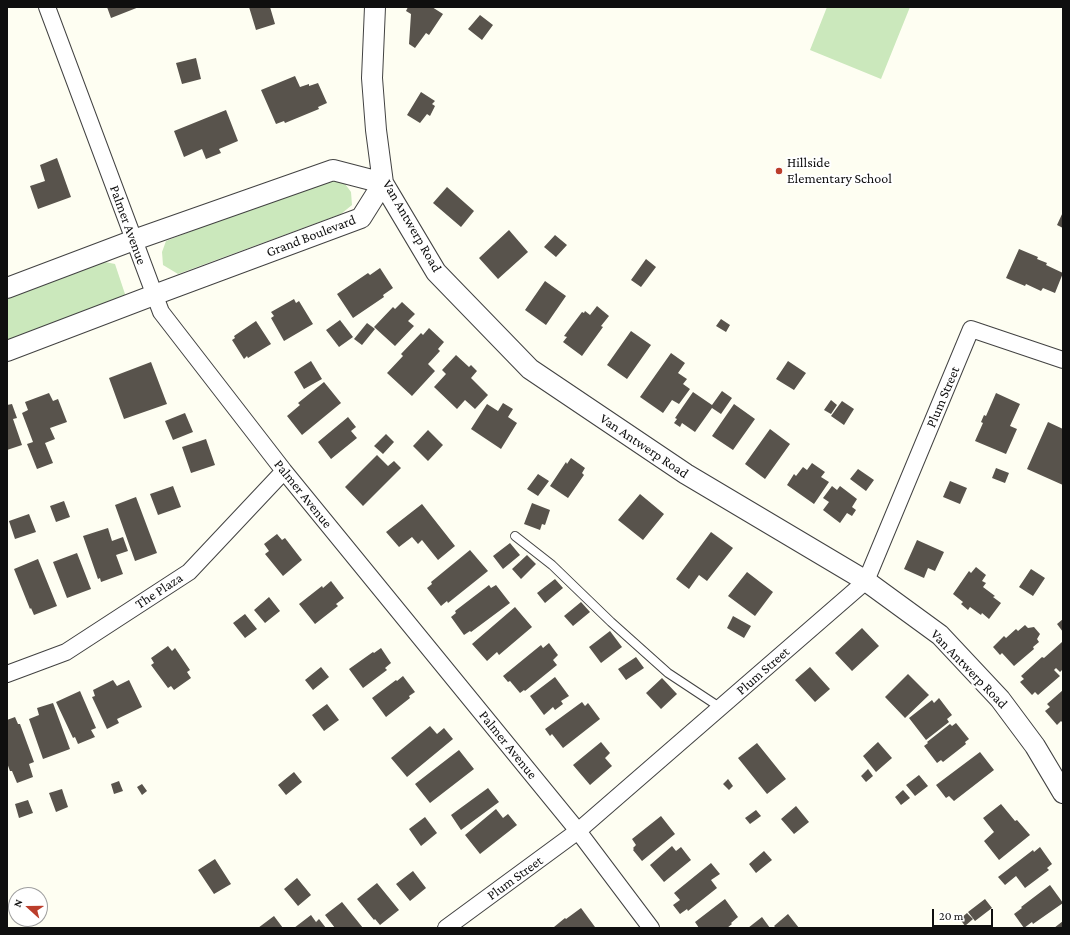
<!DOCTYPE html>
<style>
body{margin:0}
#map{position:relative;width:1070px;height:935px;overflow:hidden;background:#fefef2;font-family:"Crimson Pro",serif}
canvas{display:block}
.frame{position:absolute;inset:0;border:8px solid #0f0f0f;pointer-events:none}
.north{position:absolute;left:8px;top:887px;width:40px;height:40px;box-sizing:border-box;background:#fff;border:1px solid #9f9f9f;border-radius:50%;rotate:291deg;font-size:11px;font-weight:700;line-height:16px;text-align:center;color:#0f0f0f}
.north::after{content:'';display:block;margin:auto;width:14px;height:18px;background:#bb3d2b;clip-path:polygon(50% 0,100% 100%,50% 72%,0 100%)}
.scale{position:absolute;left:932px;top:909px;width:61px;height:18px;box-sizing:border-box;border:2px solid #0f0f0f;border-top:0;padding-left:5px;font-size:12px;line-height:14px;white-space:nowrap;color:#0f0f0f;-webkit-text-stroke:3px #fff;paint-order:stroke}
</style>
<div id="map">
<canvas width="1070" height="935"></canvas>
<div class="frame"></div>
<div class="north">N</div>
<div class="scale">20 m</div>
</div>
<script>
const c = document.querySelector('canvas').getContext('2d');
c.lineJoin = 'round';
function paint(path, color) {
  c.fillStyle = color;
  c.fill(path, 'evenodd');
}
function poly(rows) {
  const path = new Path2D();
  for (const r of rows) {
    path.moveTo(r[0], r[1]);
    for (let i = 2; i < r.length; i += 2) path.lineTo(r[i], r[i + 1]);
  }
  return path;
}
function strokePath(path, color, width, dash) {
  c.strokeStyle = color;
  c.lineWidth = width;
  c.lineCap = dash ? 'butt' : 'round';
  c.setLineDash(dash || []);
  c.stroke(path);
}
function drawText(font, color, halo, rows, align = 'center') {
  c.font = font + ' "Crimson Pro",serif';
  c.lineWidth = 4;
  c.setLineDash([]);
  c.textBaseline = 'middle';
  c.strokeStyle = halo;
  c.fillStyle = color;
  for (const [text, x, y, turn = 0] of rows) {
    c.save();
    c.translate(x, y);
    c.rotate((+turn || 0) * Math.PI / 180);
    c.textAlign = isNaN(turn) ? turn : align;
    if (halo) c.strokeText(text, 0, 0);
    c.fillText(text, 0, 0);
    c.restore();
  }
}
paint(poly([
 [827,7,910,7,881,79,810,50],
 [325,179,343,181,351,192,352,205,341,214,178,274,163,265,162,252,166,241],
 [105,262,115,264,126,297,7,341,7,299]
]), '#cbe8bc');
paint(poly([
 [107,7,139,7,111,18],
 [249,7,270,7,275,24,256,30],
 [408,7,432,7,443,14,429,35,426,33,415,48,409,44,411,14,406,11],
 [480,15,493,25,482,40,468,29],
 [196,58,201,79,182,84,176,63],
 [295,76,300,87,309,84,309,86,318,83,327,103,318,107,319,109,285,123,284,121,276,124,261,90],
 [421,92,435,101,432,104,435,106,430,116,427,114,420,123,407,115],
 [226,110,238,141,219,149,221,153,206,159,202,149,184,157,174,131],
 [57,158,71,197,38,209,30,186,45,181,40,165],
 [447,187,474,211,461,227,433,203],
 [1063,212,1063,228,1057,225],
 [509,230,528,252,498,279,479,258],
 [555,235,567,245,556,257,544,247],
 [1019,249,1038,257,1037,259,1047,263,1046,265,1063,273,1055,293,1043,288,1041,291,1026,284,1025,286,1006,278],
 [646,259,656,267,641,287,631,280],
 [380,268,393,288,383,295,384,297,353,318,337,294,368,273,370,275],
 [545,281,566,296,546,325,525,310],
 [294,299,296,303,299,301,313,324,284,341,271,318,274,316,271,312],
 [402,302,415,314,408,321,414,326,395,346,374,327,393,307,395,309],
 [597,306,609,316,601,326,603,327,582,356,563,342,567,337,564,336,582,312,584,313,585,311,590,315],
 [721,319,730,325,726,332,716,326],
 [340,320,353,337,339,347,326,330],
 [256,321,271,344,248,358,247,356,244,359,232,340,235,338,234,336],
 [367,323,375,329,362,345,354,339],
 [429,328,444,342,438,349,440,351,428,364,435,371,412,396,387,373,403,356,401,354,421,333,423,335],
 [631,331,651,345,627,379,607,365],
 [671,353,685,363,678,373,687,379,683,384,690,389,679,404,672,400,663,413,640,397],
 [456,355,469,367,471,365,477,371,471,378,488,395,475,409,465,400,457,409,434,387,446,374,442,370],
 [311,361,322,379,304,389,294,372],
 [788,361,806,373,794,390,776,379],
 [151,362,167,404,124,419,109,378],
 [324,382,341,403,302,435,287,416,300,405,298,403],
 [722,391,732,398,721,414,712,408,695,432,682,423,680,427,674,423,677,419,675,418,693,392,712,405],
 [49,393,53,401,58,399,67,422,50,428,55,439,45,443,53,463,37,469,27,444,33,442,22,413,28,410,25,402],
 [996,393,1020,404,1010,426,1017,429,1006,454,975,441,983,423,981,422,984,415,986,416],
 [831,400,837,405,831,414,824,410],
 [842,401,854,409,844,425,831,416],
 [503,403,513,409,508,417,517,423,501,449,471,429,487,404,498,411],
 [12,404,17,418,13,419,22,445,7,450,7,405],
 [734,404,755,419,733,450,712,436],
 [185,413,193,432,173,440,165,421],
 [348,417,356,427,351,431,357,438,331,459,318,442],
 [1048,422,1063,429,1063,485,1027,469],
 [770,429,790,444,765,479,745,464],
 [428,430,443,445,428,461,413,446],
 [386,434,394,442,383,454,374,446],
 [206,439,215,465,191,473,182,447],
 [377,455,388,466,394,461,401,468,363,506,345,487],
 [571,458,585,468,582,473,584,475,568,498,550,486,566,462,567,464],
 [812,463,825,472,821,477,829,482,814,504,787,485,794,474,796,476,803,467,807,470],
 [996,468,1009,473,1005,483,992,478],
 [858,469,874,480,866,491,850,479],
 [538,474,549,481,538,496,527,489],
 [950,481,967,488,960,504,943,497],
 [173,486,181,507,158,515,150,494],
 [832,486,837,490,840,486,857,499,852,507,856,510,852,516,847,513,840,523,823,510,829,502,823,498],
 [640,494,664,514,643,540,618,520],
 [136,497,157,553,135,561,115,505],
 [64,501,70,517,56,522,50,506],
 [532,503,550,510,545,525,542,524,540,530,524,524],
 [422,504,455,546,438,560,422,540,418,544,412,537,399,547,386,532],
 [29,514,36,532,15,539,9,521],
 [108,528,112,541,123,537,128,551,116,555,123,574,101,582,100,578,98,579,83,536],
 [711,532,733,548,707,581,699,575,689,589,676,579],
 [277,534,282,540,285,538,302,560,283,576,265,554,269,551,264,544],
 [917,540,944,552,935,571,928,568,924,578,904,569],
 [510,543,520,555,503,569,493,556],
 [470,550,488,571,448,603,447,601,441,606,427,588,432,584,431,582],
 [77,553,91,589,67,598,53,562],
 [527,555,536,564,521,579,512,569],
 [38,559,57,606,34,615,31,608,30,609,14,569],
 [976,567,986,575,982,581,986,583,983,587,995,596,993,597,1001,603,989,619,982,613,981,615,970,607,968,610,961,604,963,602,953,594,969,571,971,573],
 [1031,569,1045,578,1033,596,1019,587],
 [747,572,773,592,755,616,728,596],
 [555,579,563,588,545,603,537,593],
 [331,581,344,598,336,604,338,606,315,624,299,604,322,586,323,588],
 [489,585,491,588,496,585,510,603,471,632,470,631,464,635,451,617,456,613,455,611],
 [269,597,280,611,265,623,254,610],
 [581,602,590,612,573,626,564,616],
 [515,607,532,627,499,655,497,652,487,661,472,644],
 [245,614,257,629,245,638,233,623],
 [733,616,751,626,744,638,727,628],
 [1063,619,1063,632,1057,624],
 [1025,625,1028,628,1034,627,1040,634,1037,639,1039,642,1033,647,1034,649,1014,666,1002,653,1000,655,993,647,1004,636,1006,638,1016,629,1018,631],
 [862,628,879,646,852,671,835,653],
 [610,631,622,647,601,663,589,647],
 [1062,642,1063,669,1060,672,1056,668,1054,670,1060,676,1038,695,1035,692,1032,695,1020,682,1024,679,1021,676,1042,657,1044,658],
 [549,643,558,655,553,660,557,665,525,691,524,690,520,693,510,681,508,682,503,676,541,645,543,648],
 [168,646,172,651,175,648,190,670,187,672,191,678,174,690,171,686,168,688,151,665,154,663,151,658],
 [381,648,391,663,385,668,387,670,363,688,349,669,373,652,374,653],
 [636,657,644,668,626,680,618,669],
 [321,667,329,677,313,690,305,680],
 [810,667,830,689,815,702,795,680],
 [908,674,929,695,905,718,885,697],
 [403,676,415,692,409,696,410,698,386,717,372,698,396,680,397,681],
 [555,677,569,696,561,701,563,704,555,710,553,707,544,715,530,696],
 [662,678,677,694,661,709,646,693],
 [113,680,117,686,129,680,142,707,117,719,119,723,107,729,92,697,95,696,93,690],
 [1063,690,1063,723,1061,721,1057,725,1045,711,1050,707,1047,704],
 [80,691,96,728,91,730,95,737,78,744,75,737,73,738,56,702],
 [939,698,952,715,947,719,949,722,926,740,909,718,932,700,934,703],
 [582,702,585,706,588,703,600,719,563,748,552,734,550,736,545,729],
 [53,703,70,749,43,759,29,719,39,715,37,708],
 [327,704,339,720,324,731,312,715],
 [15,717,18,724,20,724,34,762,29,764,33,777,17,783,12,771,10,771,7,763,7,720],
 [956,723,969,739,965,742,966,744,943,762,941,760,937,763,924,746,928,743,927,742,950,724,952,726],
 [430,726,437,734,444,728,453,739,407,777,391,758],
 [601,742,610,753,605,758,612,766,590,785,573,765],
 [878,742,892,758,876,772,863,756],
 [757,743,786,779,767,794,738,758],
 [459,750,474,769,430,803,415,784],
 [980,752,994,770,954,801,949,796,946,798,936,785],
 [868,769,873,776,866,782,861,776],
 [294,772,302,782,286,795,278,785],
 [919,775,928,786,915,796,906,785],
 [728,779,733,786,729,790,723,784],
 [119,781,123,791,114,794,111,784],
 [142,784,147,791,142,795,137,787],
 [488,788,499,802,461,830,451,815],
 [62,789,68,807,56,812,49,793],
 [903,790,910,798,901,805,895,797],
 [28,800,33,813,19,818,15,804],
 [1001,804,1015,821,1017,820,1030,835,999,860,984,841,994,832,983,818],
 [796,806,809,822,794,834,781,819],
 [496,809,503,818,508,814,517,825,480,854,465,835],
 [756,810,761,816,750,824,745,818],
 [661,816,675,834,642,861,633,850,634,849,633,848,636,845,632,839],
 [425,817,437,833,421,846,409,829],
 [672,846,676,851,681,847,691,860,664,882,650,865],
 [1040,847,1052,864,1047,868,1049,870,1025,888,1016,876,1005,885,998,877,1033,850,1034,852],
 [764,851,772,860,756,873,749,864],
 [215,859,231,884,214,894,198,870],
 [711,863,720,874,711,880,717,888,688,911,687,909,680,914,673,905,680,900,674,893],
 [413,871,426,888,410,901,396,884],
 [297,878,311,895,298,906,284,889],
 [377,883,399,910,380,925,375,919,374,920,357,899],
 [1050,885,1063,903,1033,924,1032,922,1024,928,1014,914,1022,908,1021,907],
 [725,899,738,917,731,923,732,924,727,928,699,928,695,922],
 [985,899,992,908,975,921,968,912],
 [342,902,363,928,335,928,325,915],
 [581,908,595,927,594,928,555,928,554,927,565,918,566,919],
 [967,913,973,919,965,926,960,919],
 [788,914,799,928,776,928,774,926],
 [311,915,316,922,319,919,326,928,294,928],
 [274,916,283,928,258,928],
 [762,917,770,928,748,928],
 [1063,921,1063,928,1054,928]
]), '#58534c');
const service = poly([
 [515,536,552,565,611,622,668,673,721,708]
]);
const minor = poly([
 [47,7,161,312,284,471,578,831,651,928],
 [7,674,66,652,189,572,284,471],
 [446,928,578,831,866,581,971,329,1063,360]
]);
const tertiary = poly([
 [375,7,372,78,376,130,383,183,436,272,530,369,686,474,866,581,940,635,1000,699,1035,746,1063,793],
 [7,288,134,240,333,170,383,183,361,218,154,295,7,351]
]);
strokePath(service, '#424242', 10);
strokePath(minor, '#424242', 18);
strokePath(tertiary, '#424242', 22);
strokePath(service, '#fff', 8);
strokePath(minor, '#fff', 16);
strokePath(tertiary, '#fff', 20);
for (const [x, y, r, color] of [
 [779,171,4,"#bb3d2b"]
]) {
  const dot = new Path2D();
  dot.arc(x, y, r, 0, 2 * Math.PI);
  c.fillStyle = color;
  c.fill(dot);
  strokePath(dot, '#fff', 1.5);
}
drawText('14px', '#0f0f0f', '#fff', [
 ["Hillside",787,163],
 ["Elementary School",787,179]
], 'left');
drawText('14px', '#0f0f0f', '#fff', [
 ["Palmer Avenue",128,225,70],
 ["Van Antwerp Road",412,226,60],
 ["Grand Boulevard",311,236,-21],
 ["Plum Street",943,397,-67],
 ["Van Antwerp Road",644,446,34],
 ["Palmer Avenue",303,494,51],
 ["The Plaza",159,591,-33],
 ["Van Antwerp Road",969,669,46],
 ["Plum Street",763,671,-41],
 ["Palmer Avenue",508,745,51],
 ["Plum Street",515,878,-36]
]);
</script>
